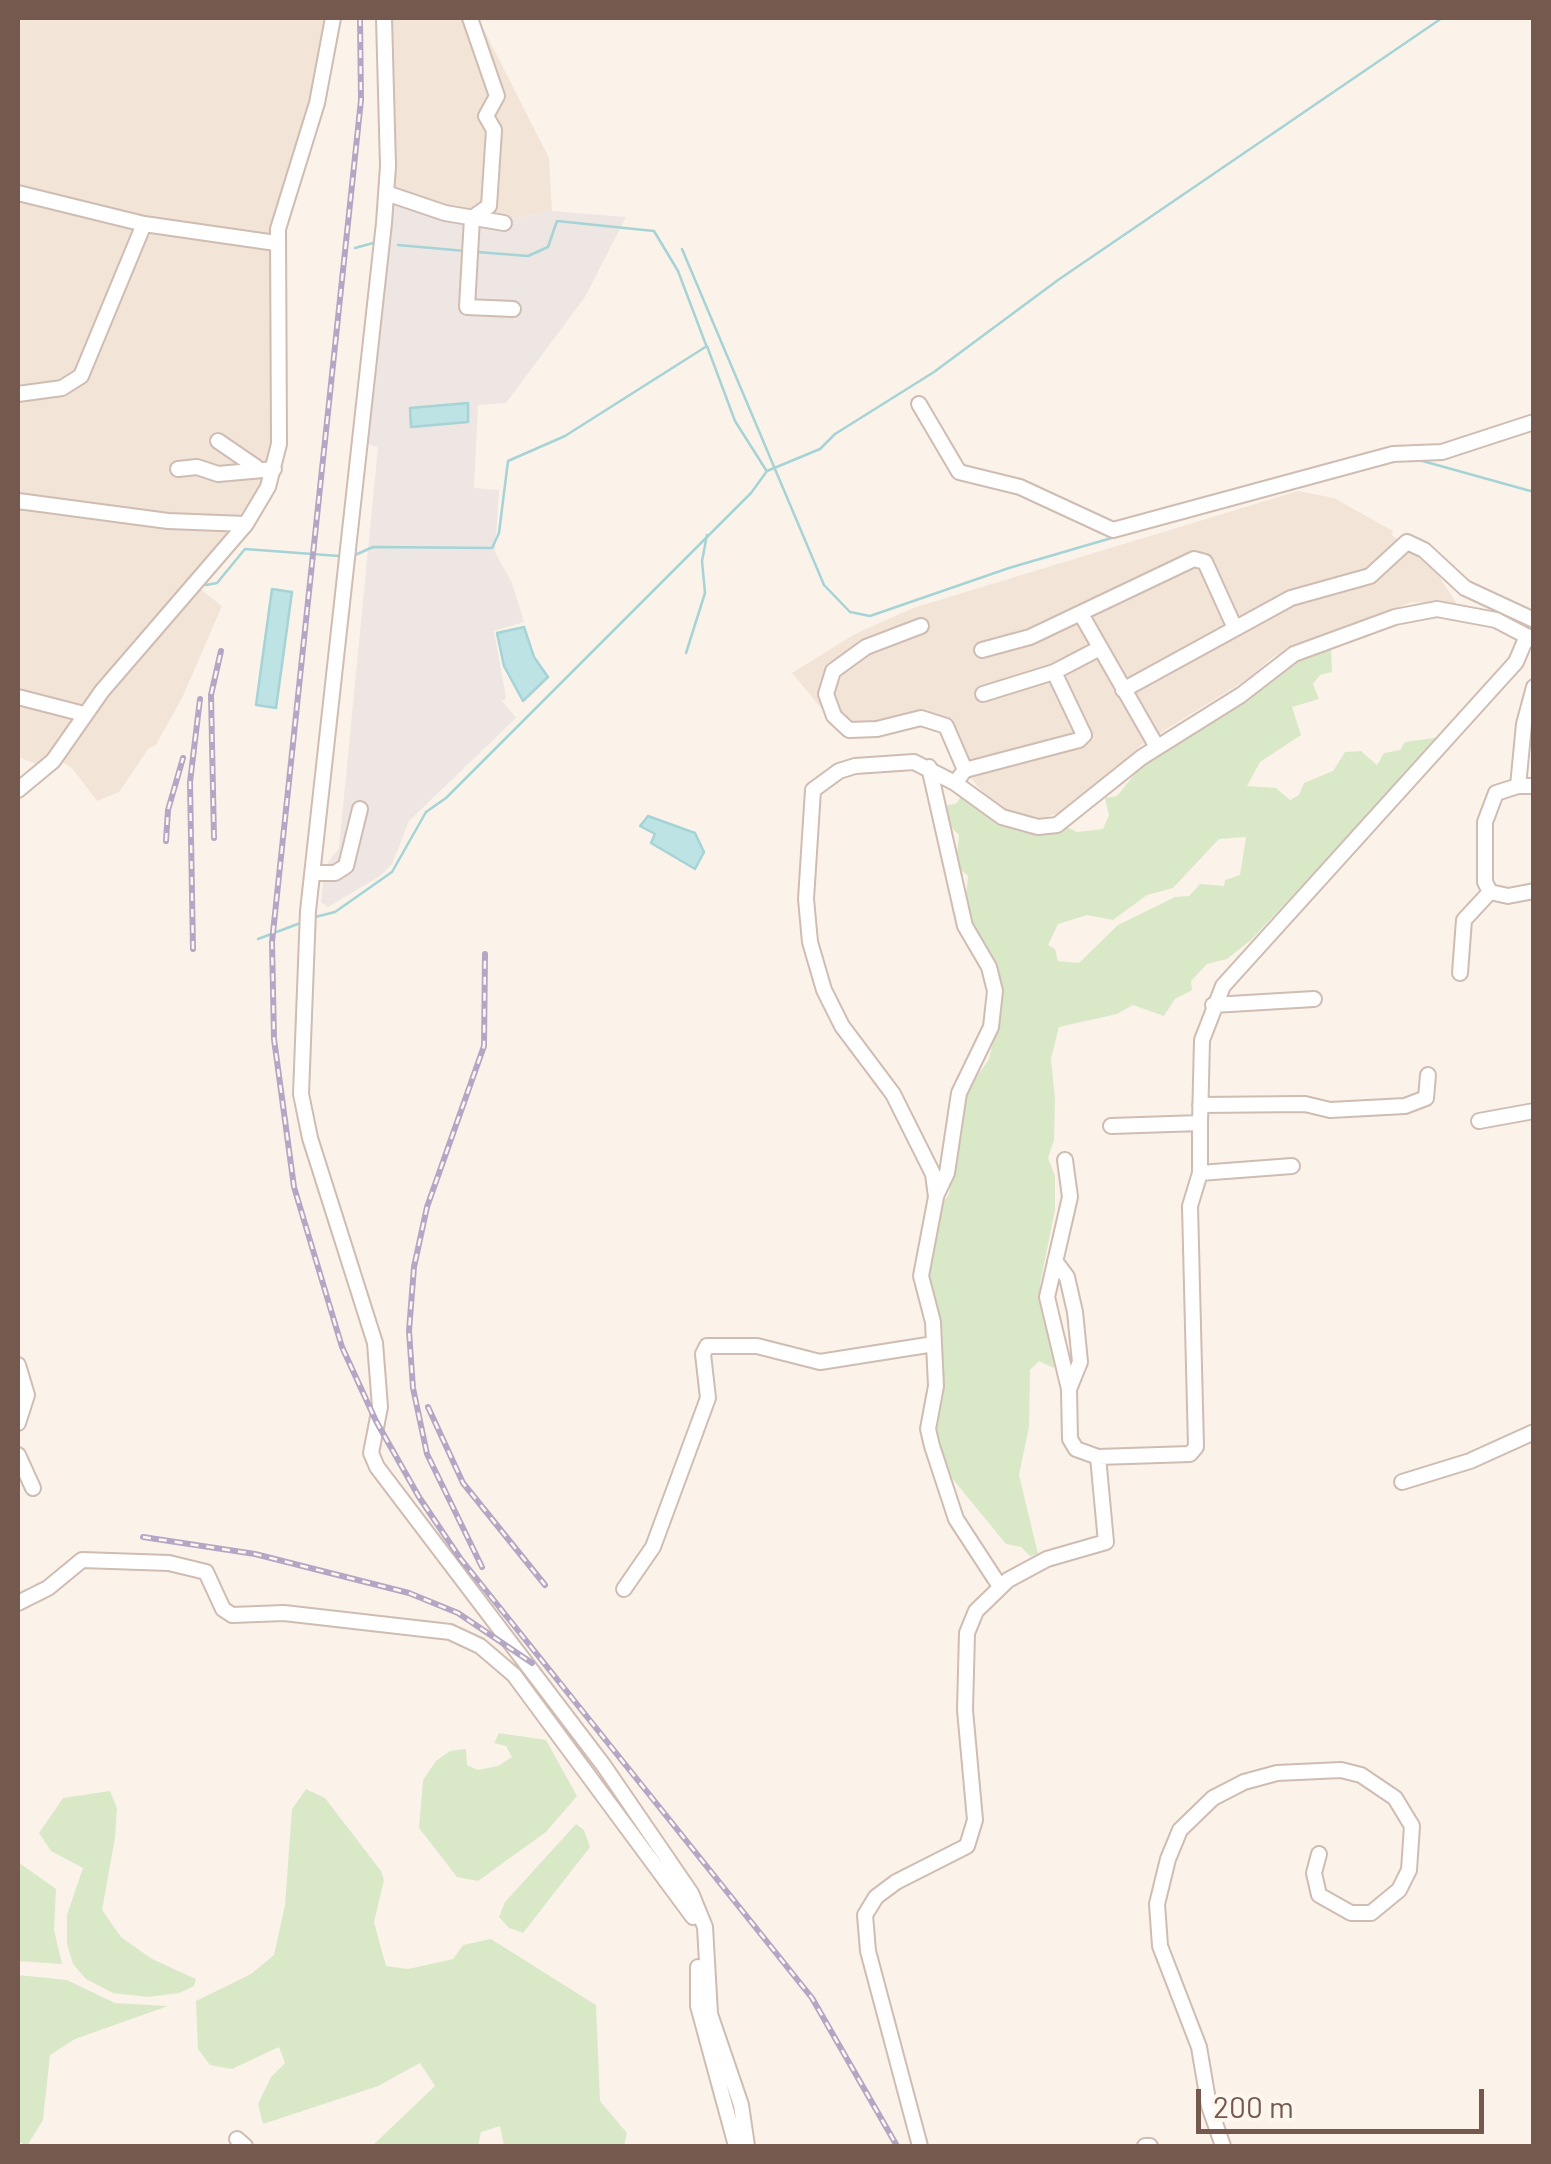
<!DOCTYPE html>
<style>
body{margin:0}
#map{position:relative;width:1551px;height:2164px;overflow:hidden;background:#fbf3e9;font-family:Barlow,sans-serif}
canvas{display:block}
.frame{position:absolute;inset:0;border:20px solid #75584e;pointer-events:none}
.scale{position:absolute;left:1196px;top:2089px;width:288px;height:45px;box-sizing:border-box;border:5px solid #75584e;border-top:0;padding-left:12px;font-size:30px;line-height:35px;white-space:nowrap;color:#75584e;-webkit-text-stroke:8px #fef7f0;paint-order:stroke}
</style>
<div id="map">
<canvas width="1551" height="2164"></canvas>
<div class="frame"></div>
<div class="scale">200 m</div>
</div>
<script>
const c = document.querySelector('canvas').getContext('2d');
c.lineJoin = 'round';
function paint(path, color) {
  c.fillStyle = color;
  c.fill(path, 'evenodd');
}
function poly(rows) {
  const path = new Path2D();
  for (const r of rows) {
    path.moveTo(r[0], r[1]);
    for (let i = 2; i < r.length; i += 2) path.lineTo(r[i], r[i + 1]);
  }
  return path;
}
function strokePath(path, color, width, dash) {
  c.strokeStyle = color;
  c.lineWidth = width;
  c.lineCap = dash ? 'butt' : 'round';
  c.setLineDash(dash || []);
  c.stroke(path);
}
paint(poly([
 [18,18,327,18,313,99,273,233,273,451,257,501,191,582,222,606,183,696,156,745,149,748,119,792,97,801,72,768,61,761,40,765,18,757],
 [391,18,478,18,549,158,552,211,503,221,394,194],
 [1298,491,1334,498,1393,531,1392,535,1437,573,1457,604,1412,602,1274,656,1249,678,1141,745,1088,795,1059,813,1042,818,1014,814,995,805,959,766,945,734,924,723,855,736,841,732,792,673,853,635,913,608]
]), '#f3e4d8');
paint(poly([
 [394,194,503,221,552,211,626,217,585,297,506,403,478,405,474,488,499,490,495,552,512,583,524,622,494,631,506,698,502,701,516,718,409,821,392,864,380,876,328,907,321,902,325,867,339,848,378,447,367,444,371,383]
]), '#ede6e2');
paint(poly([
 [1331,646,1332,672,1320,675,1313,684,1319,699,1292,707,1301,735,1260,762,1247,786,1276,788,1290,800,1299,795,1304,783,1333,771,1345,752,1361,751,1377,765,1384,753,1400,750,1405,742,1441,737,1251,940,1227,959,1207,964,1191,981,1192,990,1175,999,1164,1016,1133,1005,1117,1014,1059,1027,1051,1059,1055,1099,1054,1140,1048,1158,1055,1176,1055,1210,1040,1284,1056,1359,1054,1368,1039,1361,1030,1370,1029,1427,1019,1475,1038,1554,1030,1556,1021,1547,1006,1544,946,1471,936,1438,935,1419,944,1394,941,1340,927,1270,941,1205,949,1194,968,1090,989,1059,1003,1000,1003,988,986,948,969,923,965,907,968,876,956,866,959,835,947,823,947,805,956,804,962,795,976,809,1033,835,1059,833,1067,827,1077,832,1103,829,1109,815,1105,798,1117,796,1146,760,1292,659],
 [1246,837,1240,875,1225,880,1224,886,1200,884,1189,896,1175,897,1118,925,1079,963,1058,961,1055,949,1048,945,1058,924,1087,915,1113,920,1147,895,1173,888,1219,839],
 [499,1733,546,1740,577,1796,546,1832,478,1881,457,1877,419,1828,423,1780,436,1761,450,1751,466,1749,467,1765,478,1770,498,1766,512,1757,506,1746,494,1743],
 [306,1789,325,1798,381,1871,384,1880,374,1922,386,1966,408,1969,453,1959,463,1945,491,1939,596,2005,600,2101,627,2133,624,2146,504,2146,500,2126,481,2132,478,2146,372,2146,435,2086,420,2063,378,2086,263,2124,258,2104,271,2077,285,2063,279,2047,232,2069,210,2065,198,2049,196,2001,251,1974,274,1955,285,1905,292,1809],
 [110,1791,117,1808,115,1838,102,1910,121,1937,152,1959,196,1979,194,1986,179,1993,147,1997,113,1993,86,1979,73,1964,67,1944,67,1915,83,1868,51,1851,39,1833,63,1798],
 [576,1824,584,1830,590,1847,523,1933,509,1928,499,1917,505,1902],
 [18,1862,56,1889,54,1930,62,1964,18,1961],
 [18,1975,67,1980,115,2003,168,2006,75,2039,50,2055,43,2120,27,2146,18,2141]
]), '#d9e9c8');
const water = poly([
 [468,403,468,422,411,427,410,408,468,403],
 [272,589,292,592,276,708,256,705,272,589],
 [524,627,534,657,548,677,523,701,504,666,497,633,524,627],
 [648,816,695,833,704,852,695,869,651,843,655,834,640,826,648,816]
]);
paint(water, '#bee3e4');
strokePath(water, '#a5d3d6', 2.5);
strokePath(poly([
 [398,245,465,251],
 [355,248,373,243],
 [682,249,824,585,850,612,870,616,1009,568,1132,532],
 [477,252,528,256,548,247,557,221,654,231,678,271,706,345],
 [1419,460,1534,492],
 [355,555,373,547,492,548,499,533,508,461,565,436,707,346,735,421,766,470],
 [206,585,217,583,245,549,339,556],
 [686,653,705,593,702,561,707,535],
 [315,917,335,912,392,872,426,812,446,798,751,493,767,471,820,449,835,434,934,372,1058,280,1442,18],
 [258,939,303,922]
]), '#a5d3d6', 2.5);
const minor = poly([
 [384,18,388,166,384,223,308,911,301,1094,310,1138,375,1343,380,1407,371,1453,377,1467,604,1766,691,1893,705,1927,710,2014,741,2105,747,2146],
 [470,18,497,96,486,116,494,130,489,206,472,218,467,307,513,309],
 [18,193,144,224,276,243],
 [386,193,445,213,504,223],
 [18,394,62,388,81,376,144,224],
 [919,404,959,472,1020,487,1113,530,1393,454,1442,452,1534,422],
 [218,441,256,467],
 [178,469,197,467,218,474,274,469],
 [18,501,168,521,246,524],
 [1081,614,1157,747],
 [921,626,866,647,833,671,826,694,834,716,849,730,877,729,921,718,946,726,965,770,955,783],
 [982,650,1030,637,1194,559,1205,562,1234,626],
 [1123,690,1291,598,1370,576,1407,542,1424,550,1465,588,1534,620],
 [983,694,1054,672,1100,648],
 [18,697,84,714],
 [929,767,965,926,989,967,995,991,991,1027,959,1093,947,1173,937,1194],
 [965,770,1079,740,1084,735,1054,672],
 [1518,786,1534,786],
 [18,790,53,761,102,691,246,524,268,487,279,444,278,229,317,103,333,18],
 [313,873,335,873,346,866,360,809],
 [1490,892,1485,882,1485,822,1496,793,1518,786,1524,724,1534,687],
 [1490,892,1508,896,1534,891],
 [1460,973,1464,920,1490,892],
 [1213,1005,1314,999],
 [1200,1105,1305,1104,1330,1110,1405,1106,1426,1098,1428,1075],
 [1479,1121,1534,1111],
 [1111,1126,1200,1123,1202,1040,1223,986,1516,662,1527,636],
 [1065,1160,1070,1197,1047,1297,1069,1389,1070,1439,1076,1449,1098,1457,1190,1454,1196,1447,1190,1206,1200,1173,1200,1123],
 [1200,1173,1292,1166],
 [1055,1261,1067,1277,1075,1312,1080,1362,1069,1389],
 [934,1344,936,1386,928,1429,932,1446,956,1519,999,1585],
 [18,1365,27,1395,18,1423],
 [18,1455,33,1488],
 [1402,1482,1470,1461,1534,1432],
 [624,1589,653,1547,708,1398,703,1354,707,1346,757,1346,820,1362,934,1344,933,1322,921,1276,936,1197,933,1174,893,1094,842,1026,824,990,810,942,806,899,813,790,839,771,855,766,914,762,955,783,1002,817,1038,827,1057,825,1142,757,1241,695,1294,654,1395,617,1437,609,1496,620,1534,640],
 [18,1603,48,1588,82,1560,169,1563,206,1572,223,1609,232,1615,284,1613,450,1632,480,1646,514,1675,693,1917],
 [698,1967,698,2006,736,2146],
 [237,2139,245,2146],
 [920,2146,868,1951,865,1915,876,1897,896,1882,967,1846,975,1820,965,1710,967,1633,976,1611,1008,1580,1047,1559,1106,1542,1098,1457],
 [1145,2146,1150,2146],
 [1223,2146,1209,2106,1199,2047,1160,1946,1157,1904,1168,1859,1180,1830,1213,1798,1244,1782,1277,1773,1341,1770,1361,1775,1395,1798,1412,1826,1409,1870,1399,1890,1371,1913,1351,1913,1319,1895,1314,1873,1319,1854]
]);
strokePath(minor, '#cfbcb2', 18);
strokePath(minor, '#fff', 14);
const rail = poly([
 [360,18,361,100,272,942,274,1039,294,1187,342,1347,376,1421,419,1497,460,1558,812,1998,897,2146],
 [214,838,211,695,221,651],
 [166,841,168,810,183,758],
 [193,949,190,782,200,699],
 [428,1407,463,1483,545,1585],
 [143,1537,255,1554,409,1593,458,1613,532,1663],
 [482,1567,427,1454,413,1388,409,1331,414,1267,427,1207,484,1046,485,954]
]);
strokePath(rail, '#b4a7c5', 6);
strokePath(rail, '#fef7f0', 2.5, [8]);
</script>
